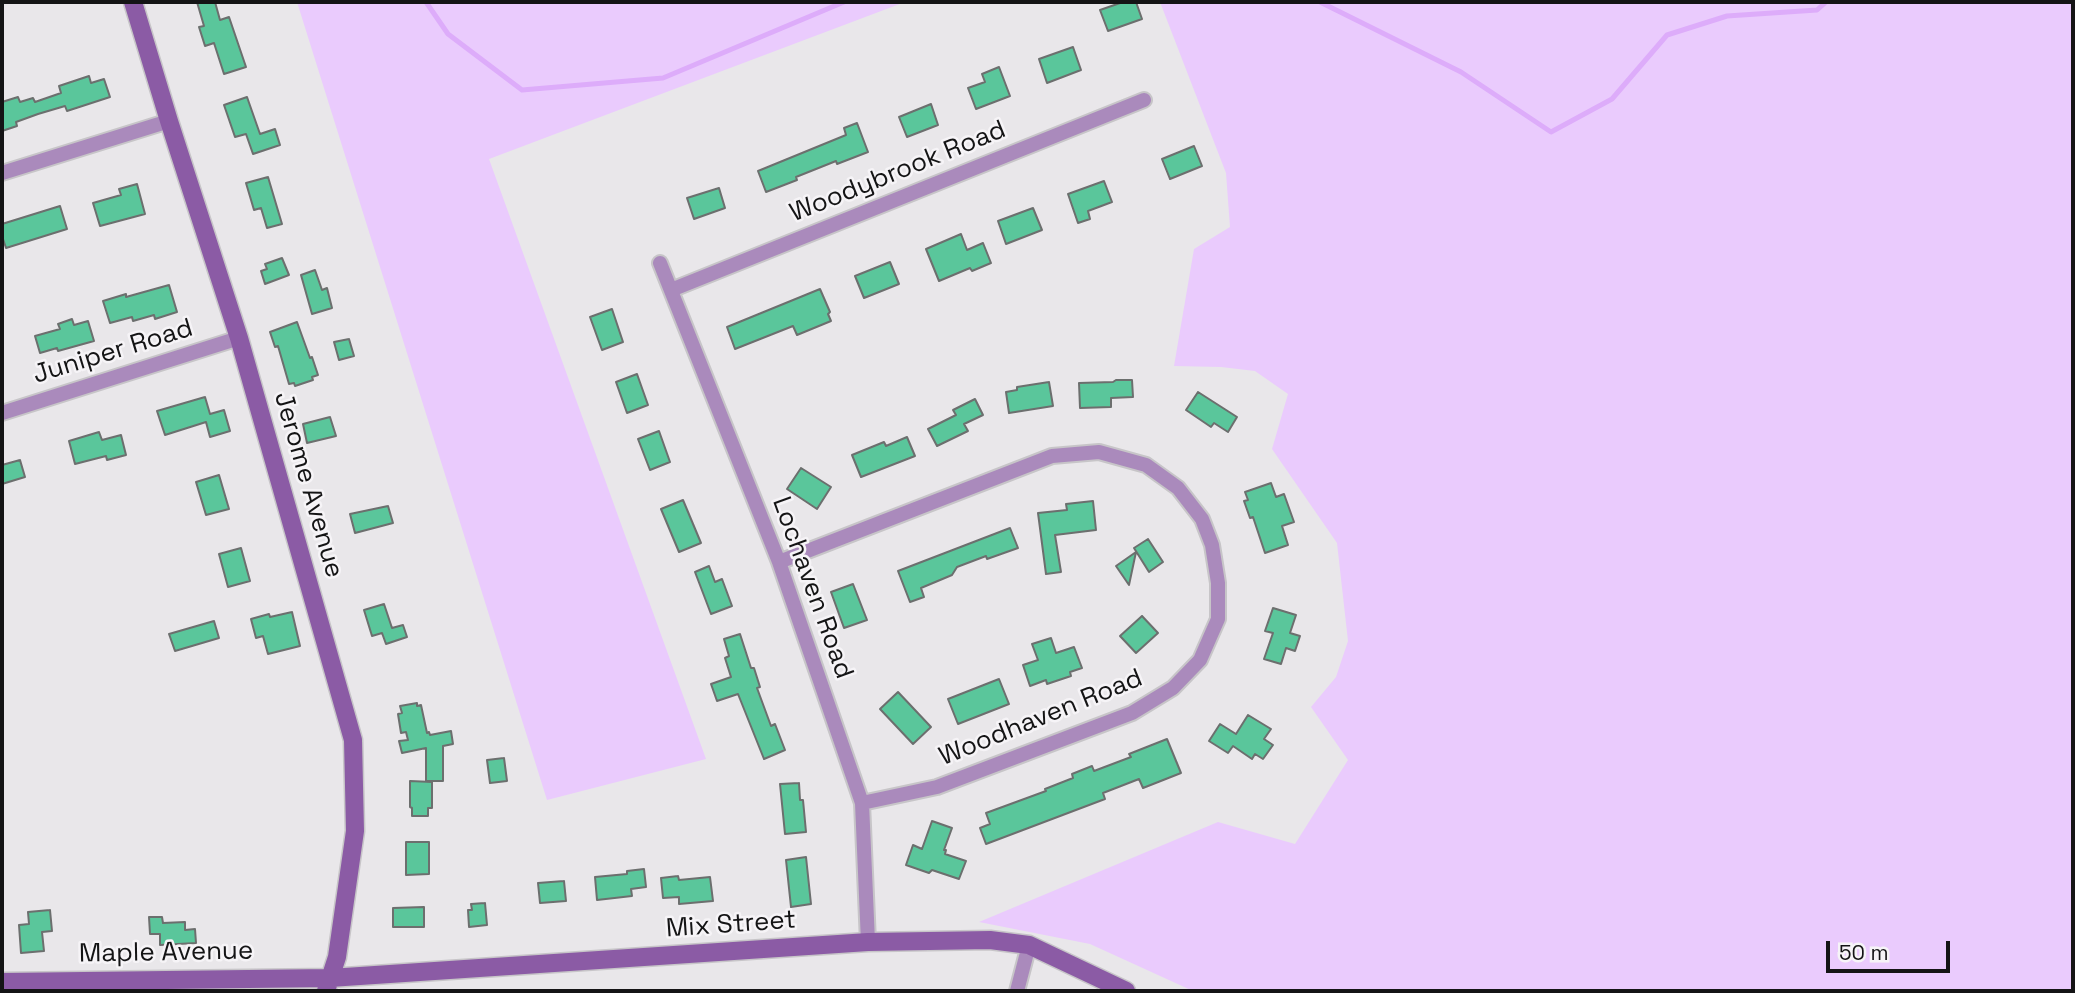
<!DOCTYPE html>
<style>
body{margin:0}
#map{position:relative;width:2075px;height:993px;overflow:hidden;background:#e9e7ea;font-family:"Space Grotesk",sans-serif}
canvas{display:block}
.frame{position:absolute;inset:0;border:4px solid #141415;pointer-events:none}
.scale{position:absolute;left:1826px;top:941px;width:124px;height:32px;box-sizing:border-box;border:4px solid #141415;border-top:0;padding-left:9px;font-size:21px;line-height:24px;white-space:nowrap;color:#141415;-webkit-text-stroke:5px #f6f4f7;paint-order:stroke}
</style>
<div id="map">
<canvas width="2075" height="993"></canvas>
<div class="frame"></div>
<div class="scale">50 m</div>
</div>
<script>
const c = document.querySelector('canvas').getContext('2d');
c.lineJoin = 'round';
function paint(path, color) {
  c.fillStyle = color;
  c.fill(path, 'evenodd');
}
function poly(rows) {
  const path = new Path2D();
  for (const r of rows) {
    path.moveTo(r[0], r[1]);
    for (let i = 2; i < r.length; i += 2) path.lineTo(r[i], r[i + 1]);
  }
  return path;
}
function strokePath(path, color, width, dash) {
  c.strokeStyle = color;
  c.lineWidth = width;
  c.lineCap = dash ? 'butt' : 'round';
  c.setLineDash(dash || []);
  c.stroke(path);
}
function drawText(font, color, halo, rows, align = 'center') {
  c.font = font + ' "Space Grotesk",sans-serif';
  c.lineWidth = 5;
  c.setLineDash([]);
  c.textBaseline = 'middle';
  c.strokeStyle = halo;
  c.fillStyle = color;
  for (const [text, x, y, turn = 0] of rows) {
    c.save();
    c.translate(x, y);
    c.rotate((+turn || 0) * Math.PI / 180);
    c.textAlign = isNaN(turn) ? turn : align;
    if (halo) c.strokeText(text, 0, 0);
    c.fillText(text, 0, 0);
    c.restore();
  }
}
paint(poly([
 [297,2,905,2,489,159,706,759,547,800],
 [1160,2,2073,2,2073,991,1193,991,1090,944,979,922,1218,822,1295,844,1348,760,1311,707,1336,677,1348,641,1337,543,1272,449,1288,394,1255,371,1221,367,1174,366,1194,249,1230,227,1226,173]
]), '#eacbfd');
strokePath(poly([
 [426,2,448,34,522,90,663,78,844,2],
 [1320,2,1461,72,1551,132,1612,99,1667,35,1727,16,1817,10,1826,2]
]), '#ddacfa', 5);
const building = poly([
 [197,2,215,2,220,20,229,17,246,67,224,74,214,43,205,46,199,27,204,26,197,2],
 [1123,2,1136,2,1142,19,1108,31,1100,10,1123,2],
 [1073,47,1081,70,1047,83,1039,59,1073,47],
 [999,67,1010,96,976,109,968,88,985,82,982,74,999,67],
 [89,76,91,83,104,79,110,97,67,111,65,106,38,114,16,122,17,126,2,131,2,102,18,97,20,102,33,98,35,102,61,93,59,86,89,76],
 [247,97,260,134,275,129,280,145,253,154,246,134,235,137,224,105,247,97],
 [931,104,938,125,907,137,899,117,931,104],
 [857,123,868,152,837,164,836,161,796,177,797,180,766,192,758,171,846,135,844,128,857,123],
 [1194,146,1202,166,1170,179,1162,159,1194,146],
 [268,177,282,224,267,228,261,208,254,210,246,183,268,177],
 [1104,181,1112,202,1088,211,1090,219,1078,223,1068,194,1104,181],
 [137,184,145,214,100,226,93,203,121,195,119,189,137,184],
 [719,188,725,208,694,219,687,198,719,188],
 [60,206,67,229,6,248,2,236,2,224,60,206],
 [1033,208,1042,230,1006,244,998,221,1033,208],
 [961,234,967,250,983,243,991,263,972,271,970,268,939,281,926,249,961,234],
 [282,258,289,275,265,284,261,271,267,269,265,264,282,258],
 [890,262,899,284,864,298,855,276,890,262],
 [315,270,322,290,327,288,332,308,312,314,301,275,315,270],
 [169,285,177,312,155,319,154,315,133,321,132,317,110,323,103,301,126,294,126,297,169,285],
 [820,289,830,312,828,314,831,321,797,335,793,326,735,349,727,327,820,289],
 [612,309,623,342,602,350,590,317,612,309],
 [72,319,74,325,88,321,94,341,58,351,57,348,40,353,35,336,60,329,58,324,72,319],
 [297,322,310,358,312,357,318,375,312,377,313,380,295,386,294,383,289,384,278,346,275,347,270,332,297,322],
 [349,339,354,356,339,360,334,342,349,339],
 [637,374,648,405,627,413,616,382,637,374],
 [1116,380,1132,380,1133,397,1111,398,1111,407,1080,408,1079,383,1113,382,1116,380],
 [1049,382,1053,406,1009,413,1006,392,1017,390,1017,387,1049,382],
 [1198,392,1237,417,1228,432,1214,423,1211,427,1186,410,1198,392],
 [205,397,210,414,224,410,230,431,210,437,206,422,165,435,157,411,205,397],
 [975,399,983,415,964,424,968,431,937,446,928,429,956,415,953,410,975,399],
 [330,417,336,436,307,443,303,424,330,417],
 [659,431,670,462,650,470,638,439,659,431],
 [99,432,102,440,121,435,126,455,107,460,106,456,75,464,69,441,99,432],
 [907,437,915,456,861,477,852,455,884,442,886,446,907,437],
 [20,460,25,477,2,484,2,465,20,460],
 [801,468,831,487,817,509,787,489,801,468],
 [219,475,229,509,206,515,196,482,219,475],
 [1271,483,1276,497,1284,494,1294,522,1282,526,1288,545,1265,553,1253,517,1250,518,1244,501,1248,500,1245,492,1271,483],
 [683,500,701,543,679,552,661,509,683,500],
 [1093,501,1096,530,1055,535,1061,572,1046,574,1038,513,1067,510,1066,504,1093,501],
 [388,506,393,523,355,533,350,514,388,506],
 [1010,528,1018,548,987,559,986,556,957,567,952,575,921,588,924,597,910,602,898,571,1010,528],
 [1148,539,1163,562,1149,572,1134,548,1148,539],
 [241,548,250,581,228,587,219,554,241,548],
 [1136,552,1129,585,1116,566,1136,552],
 [709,566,715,582,722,579,732,606,711,614,695,572,709,566],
 [853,584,867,620,844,628,831,592,853,584],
 [384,604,392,628,403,625,407,637,386,644,382,633,372,636,364,610,384,604],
 [1273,608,1296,615,1290,633,1300,636,1295,651,1286,648,1281,664,1264,659,1273,633,1265,631,1273,608],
 [292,612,300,646,268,654,263,636,256,638,251,619,269,614,270,617,292,612],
 [1142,616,1158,633,1136,653,1120,636,1142,616],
 [214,621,219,638,175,651,169,634,214,621],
 [740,634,751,668,754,668,760,687,757,688,771,726,775,724,785,750,764,759,738,694,717,701,711,684,731,677,725,658,729,656,724,639,740,634],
 [1051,638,1056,653,1074,647,1082,668,1070,672,1071,676,1047,684,1046,680,1030,686,1023,665,1038,660,1032,644,1051,638],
 [999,679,1009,704,958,724,948,699,999,679],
 [898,692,931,727,913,744,880,709,898,692],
 [417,703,417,706,421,705,427,733,429,732,430,735,451,731,453,744,443,746,443,781,426,781,426,748,402,753,399,741,408,740,406,732,401,733,398,714,402,713,400,706,417,703],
 [1248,715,1271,729,1264,739,1273,745,1263,759,1255,754,1252,759,1233,746,1228,753,1209,741,1220,724,1236,734,1248,715],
 [1167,739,1181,773,1143,788,1139,779,1103,793,1105,799,986,844,980,828,990,824,986,813,1046,791,1045,789,1073,778,1072,774,1092,766,1094,771,1131,757,1129,754,1167,739],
 [504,758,507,781,490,783,487,760,504,758],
 [410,781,432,782,432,808,428,808,428,816,412,816,412,808,410,807,410,781],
 [799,783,800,800,803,800,806,832,785,834,780,784,799,783],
 [932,821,952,828,944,850,946,850,945,854,966,861,959,879,932,870,929,873,906,865,913,845,922,849,932,821],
 [406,842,429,842,429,874,406,875,406,842],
 [806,857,811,904,791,907,786,860,806,857],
 [644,869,646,887,631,889,632,896,597,900,595,877,627,874,627,871,644,869],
 [678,876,679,880,710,877,713,901,679,904,679,897,663,898,661,878,678,876],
 [564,881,566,901,540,903,538,883,564,881],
 [485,903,487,925,469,927,468,910,472,910,471,904,485,903],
 [424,907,424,927,393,927,393,908,424,907],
 [50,910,52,931,42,932,44,951,21,953,19,925,29,924,28,912,50,910],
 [149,917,162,917,163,923,185,922,185,930,195,929,196,943,160,945,160,934,150,934,149,917]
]);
paint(building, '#5ac69b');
strokePath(building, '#6c6f6e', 2);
const street = poly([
 [2,173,169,121],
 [660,263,779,562,862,803,868,942],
 [671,290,1144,100],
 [2,413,239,338],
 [779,562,1052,456,1099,452,1146,465,1178,488,1202,519,1212,545,1218,583,1218,619,1200,660,1173,688,1132,713,937,787,862,803],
 [1017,991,1029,945]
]);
const secondary = poly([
 [133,2,169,121,239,338,353,740,355,831,337,957,326,991],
 [2,982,330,978,868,942,990,940,1029,945,1126,991]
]);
strokePath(street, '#c7c5c8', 18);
strokePath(secondary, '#c7c5c8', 21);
strokePath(street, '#aa8abc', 14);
strokePath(secondary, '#8b5ba5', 18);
drawText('26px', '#141415', '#f6f4f7', [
 ["Woodybrook Road",898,172,-22],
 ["Juniper Road",113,352,-17],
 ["Jerome Avenue",308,485,74],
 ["Lochaven Road",812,588,70],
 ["Woodhaven Road",1041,718,-22],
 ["Mix Street",731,925,-4],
 ["Maple Avenue",166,953,-1]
]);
</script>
